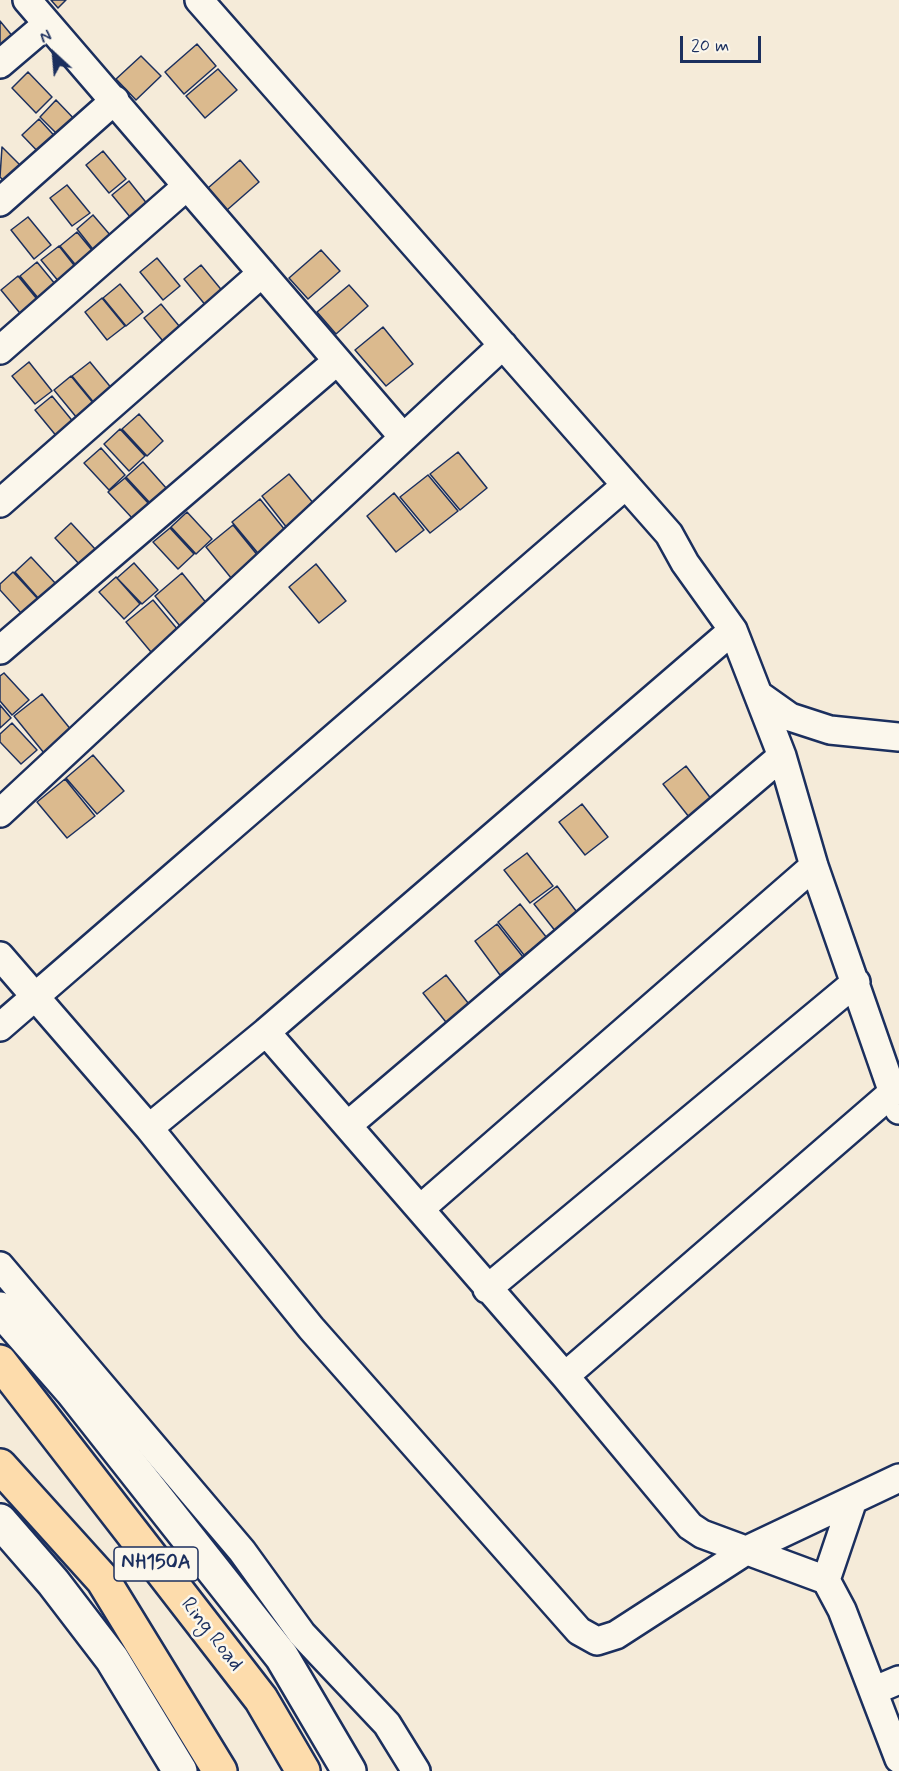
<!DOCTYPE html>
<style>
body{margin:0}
#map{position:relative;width:899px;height:1771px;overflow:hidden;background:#f5ebd9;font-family:Mynerve,sans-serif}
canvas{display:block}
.north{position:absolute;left:24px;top:24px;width:60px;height:60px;-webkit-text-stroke:4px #fbf7ec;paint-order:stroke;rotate:334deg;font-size:16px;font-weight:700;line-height:24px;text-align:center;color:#1b2f5e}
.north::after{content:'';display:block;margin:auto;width:21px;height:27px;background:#1b2f5e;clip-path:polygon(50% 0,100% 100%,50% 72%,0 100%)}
.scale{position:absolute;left:680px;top:36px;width:81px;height:27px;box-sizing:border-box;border:3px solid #1b2f5e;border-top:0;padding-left:8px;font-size:18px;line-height:21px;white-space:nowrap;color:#1b2f5e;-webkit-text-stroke:4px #fbf7ec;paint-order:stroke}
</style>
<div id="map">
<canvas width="899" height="1771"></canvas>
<div class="north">N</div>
<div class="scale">20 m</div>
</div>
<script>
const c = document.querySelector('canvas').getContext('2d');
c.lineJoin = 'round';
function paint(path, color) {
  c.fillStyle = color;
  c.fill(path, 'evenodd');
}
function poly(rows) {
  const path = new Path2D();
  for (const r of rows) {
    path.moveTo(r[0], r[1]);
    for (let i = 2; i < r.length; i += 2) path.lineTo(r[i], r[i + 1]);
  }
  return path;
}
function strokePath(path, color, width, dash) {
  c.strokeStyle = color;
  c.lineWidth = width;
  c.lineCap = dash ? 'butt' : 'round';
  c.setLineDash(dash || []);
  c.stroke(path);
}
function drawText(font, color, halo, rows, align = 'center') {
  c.font = font + ' Mynerve,sans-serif';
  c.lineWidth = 5;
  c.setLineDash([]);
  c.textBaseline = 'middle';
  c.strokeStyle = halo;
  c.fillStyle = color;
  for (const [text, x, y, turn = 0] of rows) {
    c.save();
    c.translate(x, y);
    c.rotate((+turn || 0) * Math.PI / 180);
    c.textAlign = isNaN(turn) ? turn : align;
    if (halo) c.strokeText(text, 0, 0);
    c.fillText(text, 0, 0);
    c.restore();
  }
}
const building = poly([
 [51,0,66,0,58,8,51,0],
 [0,21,14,38,0,50,0,21],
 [197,44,216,66,184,94,165,72,197,44],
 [141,56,161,76,136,100,116,79,141,56],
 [218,69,237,90,205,118,186,96,218,69],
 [28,72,52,97,36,113,12,88,28,72],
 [56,100,80,125,64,141,40,117,56,100],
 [39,119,61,143,44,158,22,135,39,119],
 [2,147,26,171,10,187,0,177,2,147],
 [103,151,126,179,109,193,86,165,103,151],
 [240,160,259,182,227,210,208,188,240,160],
 [129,181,152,210,135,223,112,195,129,181],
 [67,185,90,213,72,226,50,198,67,185],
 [93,215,117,243,99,257,77,229,93,215],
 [28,217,51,245,34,259,11,230,28,217],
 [77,232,100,260,83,274,60,246,77,232],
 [59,246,81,274,64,288,41,260,59,246],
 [321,250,340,271,308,299,289,278,321,250],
 [157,258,180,286,163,300,140,272,157,258],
 [37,262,60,290,43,304,20,276,37,262],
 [201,265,224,293,207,307,184,279,201,265],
 [18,276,41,304,24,318,1,290,18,276],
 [120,284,143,312,126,326,103,298,120,284],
 [349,285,368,306,336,334,317,312,349,285],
 [102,298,125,326,107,340,85,312,102,298],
 [161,304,184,332,167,346,144,318,161,304],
 [383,327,413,364,386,386,355,350,383,327],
 [29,362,52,391,35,404,12,376,29,362],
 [90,362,113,390,95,404,72,376,90,362],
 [71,376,94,404,77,418,54,390,71,376],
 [52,396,75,424,58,438,35,410,52,396],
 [139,414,163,441,147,456,122,429,139,414],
 [120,429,145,456,129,471,104,444,120,429],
 [101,448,125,475,109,490,84,463,101,448],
 [458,452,487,488,460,510,430,474,458,452],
 [143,462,167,489,151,504,126,477,143,462],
 [289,474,319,510,291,533,262,496,289,474],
 [428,475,458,511,430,533,400,497,428,475],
 [125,478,149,504,133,519,108,492,125,478],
 [394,493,424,530,396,552,367,516,394,493],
 [260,499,289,535,262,558,232,522,260,499],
 [187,512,212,539,196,554,171,527,187,512],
 [71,523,96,550,80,565,55,538,71,523],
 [233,525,263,562,236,584,206,547,233,525],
 [170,528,194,554,178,569,153,542,170,528],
 [31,557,56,584,39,599,15,572,31,557],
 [134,563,158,590,142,604,117,578,134,563],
 [316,564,346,601,319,623,289,587,316,564],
 [13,572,38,599,21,613,0,590,0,584,13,572],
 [182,573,212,610,185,632,155,596,182,573],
 [116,577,140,604,124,619,99,592,116,577],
 [153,600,183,636,156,658,126,622,153,600],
 [4,673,29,700,12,715,0,701,0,676,4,673],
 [42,694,72,731,44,753,14,716,42,694],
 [0,705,11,718,0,728,0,705],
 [12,723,37,750,21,764,0,742,0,734,12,723],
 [93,755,124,791,97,814,66,778,93,755],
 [686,766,712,800,689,817,663,784,686,766],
 [65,779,95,816,67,838,37,802,65,779],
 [582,804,608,837,585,855,559,822,582,804],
 [527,853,553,886,530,903,504,870,527,853],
 [557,886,583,920,560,937,534,904,557,886],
 [520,904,547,938,524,955,498,922,520,904],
 [497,924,523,957,500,975,475,941,497,924],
 [446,975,472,1008,449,1026,423,993,446,975]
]);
paint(building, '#dbba8e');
strokePath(building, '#1b2f5e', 1.5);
const minor = poly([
 [27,0,403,437],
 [199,0,669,534,685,563,733,630,782,756,814,866,899,1110],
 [0,64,47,24],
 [0,202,115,100],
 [0,350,187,186],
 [0,503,262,273],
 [0,650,337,361],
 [759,695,790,717,830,730,899,737],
 [0,813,503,345],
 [0,956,149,1128,311,1328,579,1631,597,1641,616,1635,749,1549,899,1478],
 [0,1027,626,485],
 [266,1032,565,1376,690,1526,702,1534,826,1580,842,1610,899,1759],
 [348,1125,782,756],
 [149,1128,266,1032,733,630],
 [420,1209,814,866],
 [0,1266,242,1551,302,1634,387,1724,416,1771],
 [487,1289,856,982],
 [565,1376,893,1092],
 [826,1580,853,1500],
 [873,1691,899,1680]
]);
const tertiary = poly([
 [0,1309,72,1391,282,1657,349,1771],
 [0,1521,53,1582,112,1659,180,1771]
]);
const trunk = poly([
 [0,1362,261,1699,303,1771],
 [0,1466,103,1580,220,1771]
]);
strokePath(minor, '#1b2f5e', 32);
strokePath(tertiary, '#1b2f5e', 38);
strokePath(trunk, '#1b2f5e', 38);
strokePath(minor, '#fbf7ec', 27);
strokePath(tertiary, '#fbf7ec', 33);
strokePath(trunk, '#fddcac', 33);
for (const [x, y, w] of [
 [156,1564,84]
]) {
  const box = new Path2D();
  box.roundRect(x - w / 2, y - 17, w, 34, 4.5);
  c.fillStyle = '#fbf7ec';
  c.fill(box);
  strokePath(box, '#1b2f5e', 1.5);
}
drawText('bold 20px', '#1b2f5e', null, [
 ["NH150A",156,1564]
]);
drawText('21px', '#1b2f5e', '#fbf7ec', [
 ["Ring Road",211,1635,52]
]);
</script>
